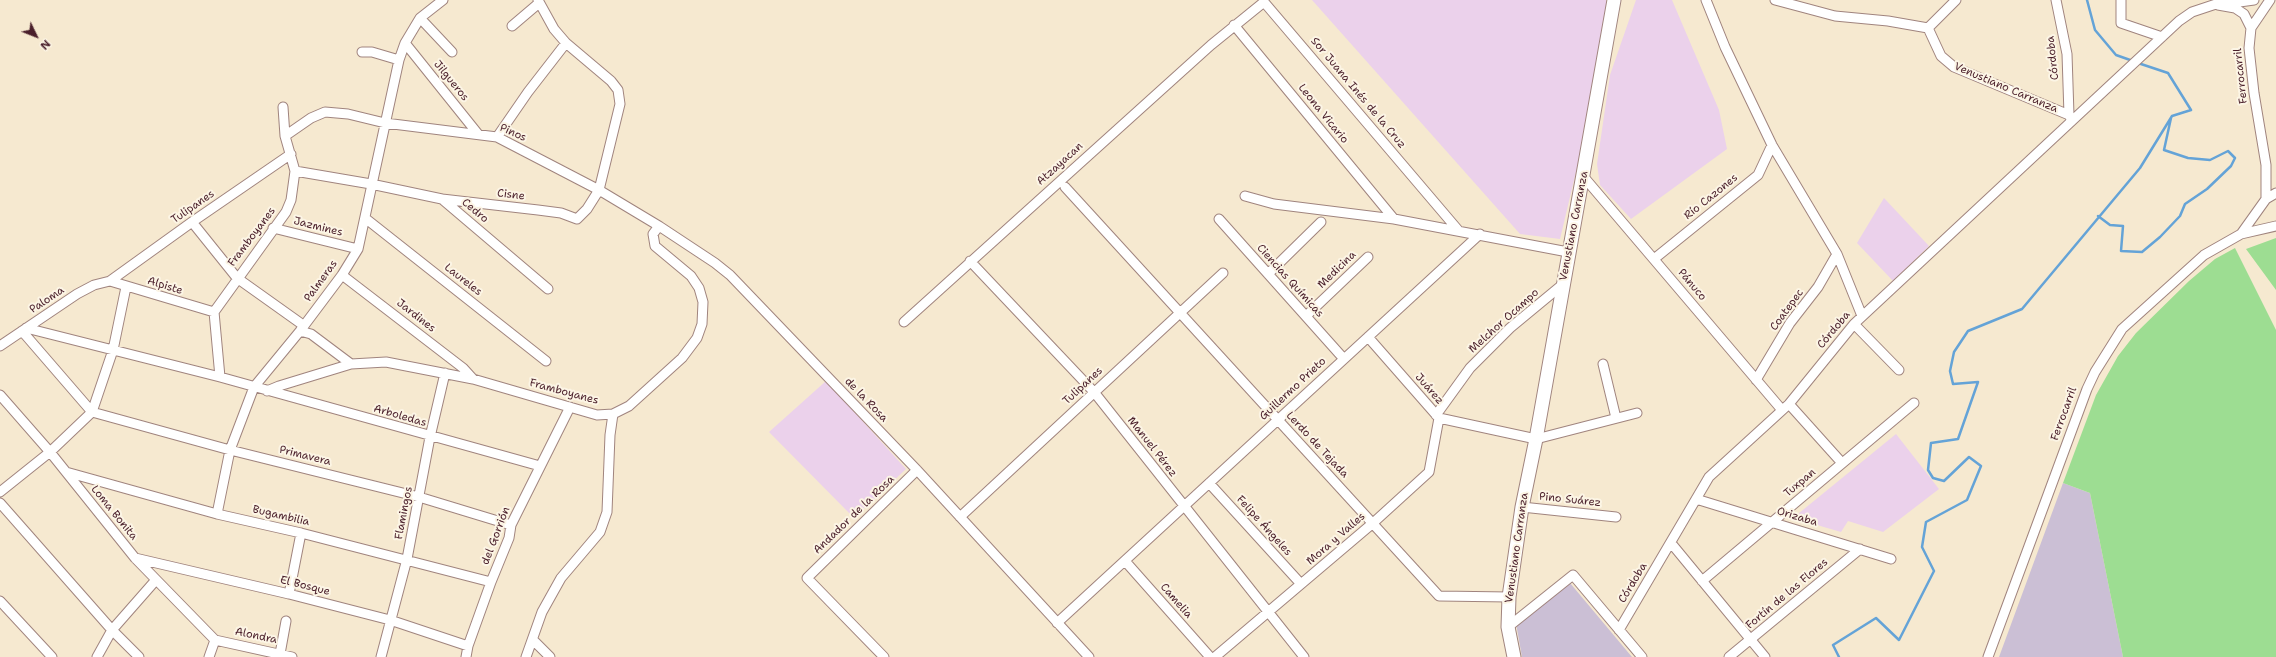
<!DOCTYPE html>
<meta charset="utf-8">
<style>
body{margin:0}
#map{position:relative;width:2276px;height:657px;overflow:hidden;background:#f6e9d0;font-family:"Shantell Sans",sans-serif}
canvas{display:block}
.north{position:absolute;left:16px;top:16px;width:40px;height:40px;-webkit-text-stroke:3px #fcf5e5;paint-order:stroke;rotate:133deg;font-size:11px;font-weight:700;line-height:16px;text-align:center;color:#4a1f2b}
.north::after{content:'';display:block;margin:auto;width:14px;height:18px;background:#4a1f2b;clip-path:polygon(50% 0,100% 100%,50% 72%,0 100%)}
</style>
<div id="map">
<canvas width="2276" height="657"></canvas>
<div class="north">N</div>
</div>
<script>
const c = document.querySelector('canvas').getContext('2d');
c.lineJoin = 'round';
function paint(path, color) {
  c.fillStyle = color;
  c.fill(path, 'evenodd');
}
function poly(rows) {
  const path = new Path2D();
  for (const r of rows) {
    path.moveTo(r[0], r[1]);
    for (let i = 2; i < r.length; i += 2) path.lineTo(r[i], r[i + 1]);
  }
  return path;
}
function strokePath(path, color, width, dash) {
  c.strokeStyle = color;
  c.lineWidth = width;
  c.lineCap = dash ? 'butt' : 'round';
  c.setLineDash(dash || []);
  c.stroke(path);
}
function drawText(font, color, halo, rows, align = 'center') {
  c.font = font + ' "Shantell Sans",sans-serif';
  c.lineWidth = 4;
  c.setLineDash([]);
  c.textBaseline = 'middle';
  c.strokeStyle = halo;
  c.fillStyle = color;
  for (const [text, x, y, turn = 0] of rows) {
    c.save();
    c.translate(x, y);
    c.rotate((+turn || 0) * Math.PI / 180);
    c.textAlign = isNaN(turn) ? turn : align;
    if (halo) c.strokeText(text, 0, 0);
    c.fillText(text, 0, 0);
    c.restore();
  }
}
paint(poly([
 [1312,0,1606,0,1608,37,1560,239,1520,234],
 [1636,0,1672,0,1719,110,1727,149,1631,219,1600,185,1597,164,1610,75],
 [1884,198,1929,246,1893,281,1857,243],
 [826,381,906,469,854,518,769,432],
 [1896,434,1939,489,1883,532,1848,521,1841,532,1793,518]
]), '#ebd1eb');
paint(poly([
 [2063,483,2090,493,2123,657,1999,657],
 [1565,577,1632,657,1522,657,1515,618]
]), '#cbbfd5');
paint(poly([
 [2276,238,2276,290,2246,249],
 [2235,248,2276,330,2276,657,2123,657,2090,493,2063,483,2096,395,2118,356,2136,333,2189,281,2215,259]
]), '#9ddd92');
strokePath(poly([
 [2087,0,2095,30,2116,55,2133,61],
 [2098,216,2110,225,2123,226,2121,251,2142,252,2160,237,2180,216,2185,204,2207,189,2231,166,2235,158,2228,151,2210,160,2188,158,2164,150,2171,118],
 [1839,657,1833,645,1876,618,1899,640,1934,571,1922,547,1926,522,1967,500,1981,466,1969,457,1944,481,1933,478,1928,470,1931,443,1958,439,1978,382,1953,384,1950,371,1954,352,1968,331,2022,309,2140,168,2172,116,2191,110,2168,73,2138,63]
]), '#64a3d7', 2.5);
const street = poly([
 [1706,0,1725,47,1772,145,1837,254,1862,316],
 [1775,0,1835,16,1888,21,1928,28,1941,56,1954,67,2069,115],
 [2056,0,2067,54,2069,115,2071,119],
 [2121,0,2121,23,2162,37],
 [2225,4,2254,0],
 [2218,5,2235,8,2244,14,2251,28],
 [420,18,452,52],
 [1234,25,1394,219],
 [512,26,539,3],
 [1928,28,1956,0],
 [405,43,478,134],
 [362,52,372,52,399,60],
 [285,136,311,118,325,112,348,114,385,123,497,137,599,190,659,226,715,263,730,275,917,470,1089,657],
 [497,137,528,92,566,43],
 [295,171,371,184,442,199,548,289],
 [1583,176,1782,410],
 [1065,187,1439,596,1509,597],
 [1245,196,1274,204,1394,219,1568,252],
 [442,199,538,210,561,213,577,219,587,209,599,190,620,104,618,90,611,81,566,43,554,29,538,0],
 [2266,199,2276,193],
 [365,218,546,361],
 [1219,219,1344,359],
 [192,222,237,278,303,325],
 [273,228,358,249],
 [2241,234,2266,199,2266,165,2254,93,2249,48,2251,28,2270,0],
 [1654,259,1758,175,1772,145],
 [970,261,1094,392,1304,657],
 [1268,274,1321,222],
 [342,275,463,368,473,379],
 [110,281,214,312],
 [1306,316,1368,257],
 [904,322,1211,45,1264,2,1458,230],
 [1854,324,1899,370],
 [26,328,220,377,540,466],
 [22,331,92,412],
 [300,331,311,334,351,364],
 [1368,337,1439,418,1536,439,1637,413],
 [0,346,77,294,94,285,110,281,192,222,291,154],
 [1603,364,1616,418],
 [220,377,214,312,286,212,291,200,295,171,285,136,283,107],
 [1756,380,1790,323,1818,287,1837,254],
 [267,391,279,386,351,364,386,362,473,379,597,415,613,414,629,406,682,358,697,338,702,324,703,302,699,288,691,276,655,246,653,234,659,226],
 [0,395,50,452,135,558,215,640],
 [1789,404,1842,463],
 [92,412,230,450,419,497,511,525],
 [1436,415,1470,368,1510,328,1562,285],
 [66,472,217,514,301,533,491,582],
 [1209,483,1301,584],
 [0,492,50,452,92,412,113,350,126,287],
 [1696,499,1891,559],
 [0,503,112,630,139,657],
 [1522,507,1616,517],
 [217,514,230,450,254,387,300,331,342,275,358,249,399,60,405,43,420,18,443,0],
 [960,517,1223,273],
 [1671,543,1765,657],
 [135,558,289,594,390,620,468,646],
 [1125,561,1210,657],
 [1702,581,1914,403],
 [289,594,301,533],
 [0,601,52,657],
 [1057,623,1480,234],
 [1508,627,1573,575,1642,657],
 [1619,630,1709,477,1789,404,1854,324,2179,21,2192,12,2228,0],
 [215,640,292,657],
 [533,640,550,657],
 [280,654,286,621],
 [97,657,112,630,155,581],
 [209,657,215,640],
 [381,657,407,559,430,437,445,373],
 [466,657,468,646,491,582,509,538,511,525,570,407],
 [526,657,542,612,561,578,600,532,607,512,610,435,613,414],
 [884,657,807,578,917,470],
 [1215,657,1373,523,1429,472,1439,418],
 [1729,657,1860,549],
 [1988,657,2087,389,2095,372,2122,329,2204,255,2241,234,2276,226]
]);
const secondary = poly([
 [1514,657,1508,627,1509,597,1522,507,1536,439,1614,0]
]);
strokePath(street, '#a0847e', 11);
strokePath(secondary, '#a0847e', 15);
strokePath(street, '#fff', 9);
strokePath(secondary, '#fff', 13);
drawText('11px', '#4a1f2b', '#fcf5e5', [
 ["Córdoba",2053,58,-96],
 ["Ferrocarril",2241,76,-96],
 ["Jilgueros",451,81,51],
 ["Venustiano Carranza",2006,88,23],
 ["Sor Juana Inés de la Cruz",1358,93,50],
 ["Leona Vicario",1323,114,51],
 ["Pinos",513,133,24],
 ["Atzayacan",1060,164,-42],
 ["Cisne",511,195,7],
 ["Río Cazones",1711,197,-39],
 ["Tulipanes",193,207,-35],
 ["Cedro",475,211,40],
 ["Venustiano Carranza",1574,226,-79],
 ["Jazmines",318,227,14],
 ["Framboyanes",252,237,-53],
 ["Medicina",1337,270,-44],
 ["Laureles",463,280,38],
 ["Palmeras",321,281,-54],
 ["Ciencias Químicas",1290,281,48],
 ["Pánuco",1692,285,50],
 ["Alpiste",165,286,17],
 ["Paloma",47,300,-34],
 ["Coatepec",1787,310,-54],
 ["Jardines",416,316,38],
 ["Melchor Ocampo",1504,321,-42],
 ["Córdoba",1834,330,-50],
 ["Tulipanes",1083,386,-43],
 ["Guillermo Prieto",1293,389,-43],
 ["Juárez",1429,389,49],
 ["Framboyanes",564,392,15],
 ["de la Rosa",866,400,46],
 ["Ferrocarril",2064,414,-70],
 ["Arboledas",400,416,16],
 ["Lerdo de Tejada",1317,445,47],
 ["Manuel Pérez",1152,447,52],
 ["Primavera",305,456,14],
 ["Tuxpan",1800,483,-40],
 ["Pino Suárez",1570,500,6],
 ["Loma Bonita",114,513,51],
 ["Flamingos",404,513,-79],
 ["Andador de la Rosa",854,515,-44],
 ["Bugambilia",281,516,13],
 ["Orizaba",1797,517,17],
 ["Felipe Ángeles",1264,526,48],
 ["del Gorrión",496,536,-69],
 ["Mora y Valles",1336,539,-41],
 ["Venustiano Carranza",1517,548,-82],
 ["Córdoba",1633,583,-59],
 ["El Bosque",305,586,14],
 ["Fortín de las Flores",1787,594,-40],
 ["Camelia",1176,601,49],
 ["Alondra",256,636,12]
]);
</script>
